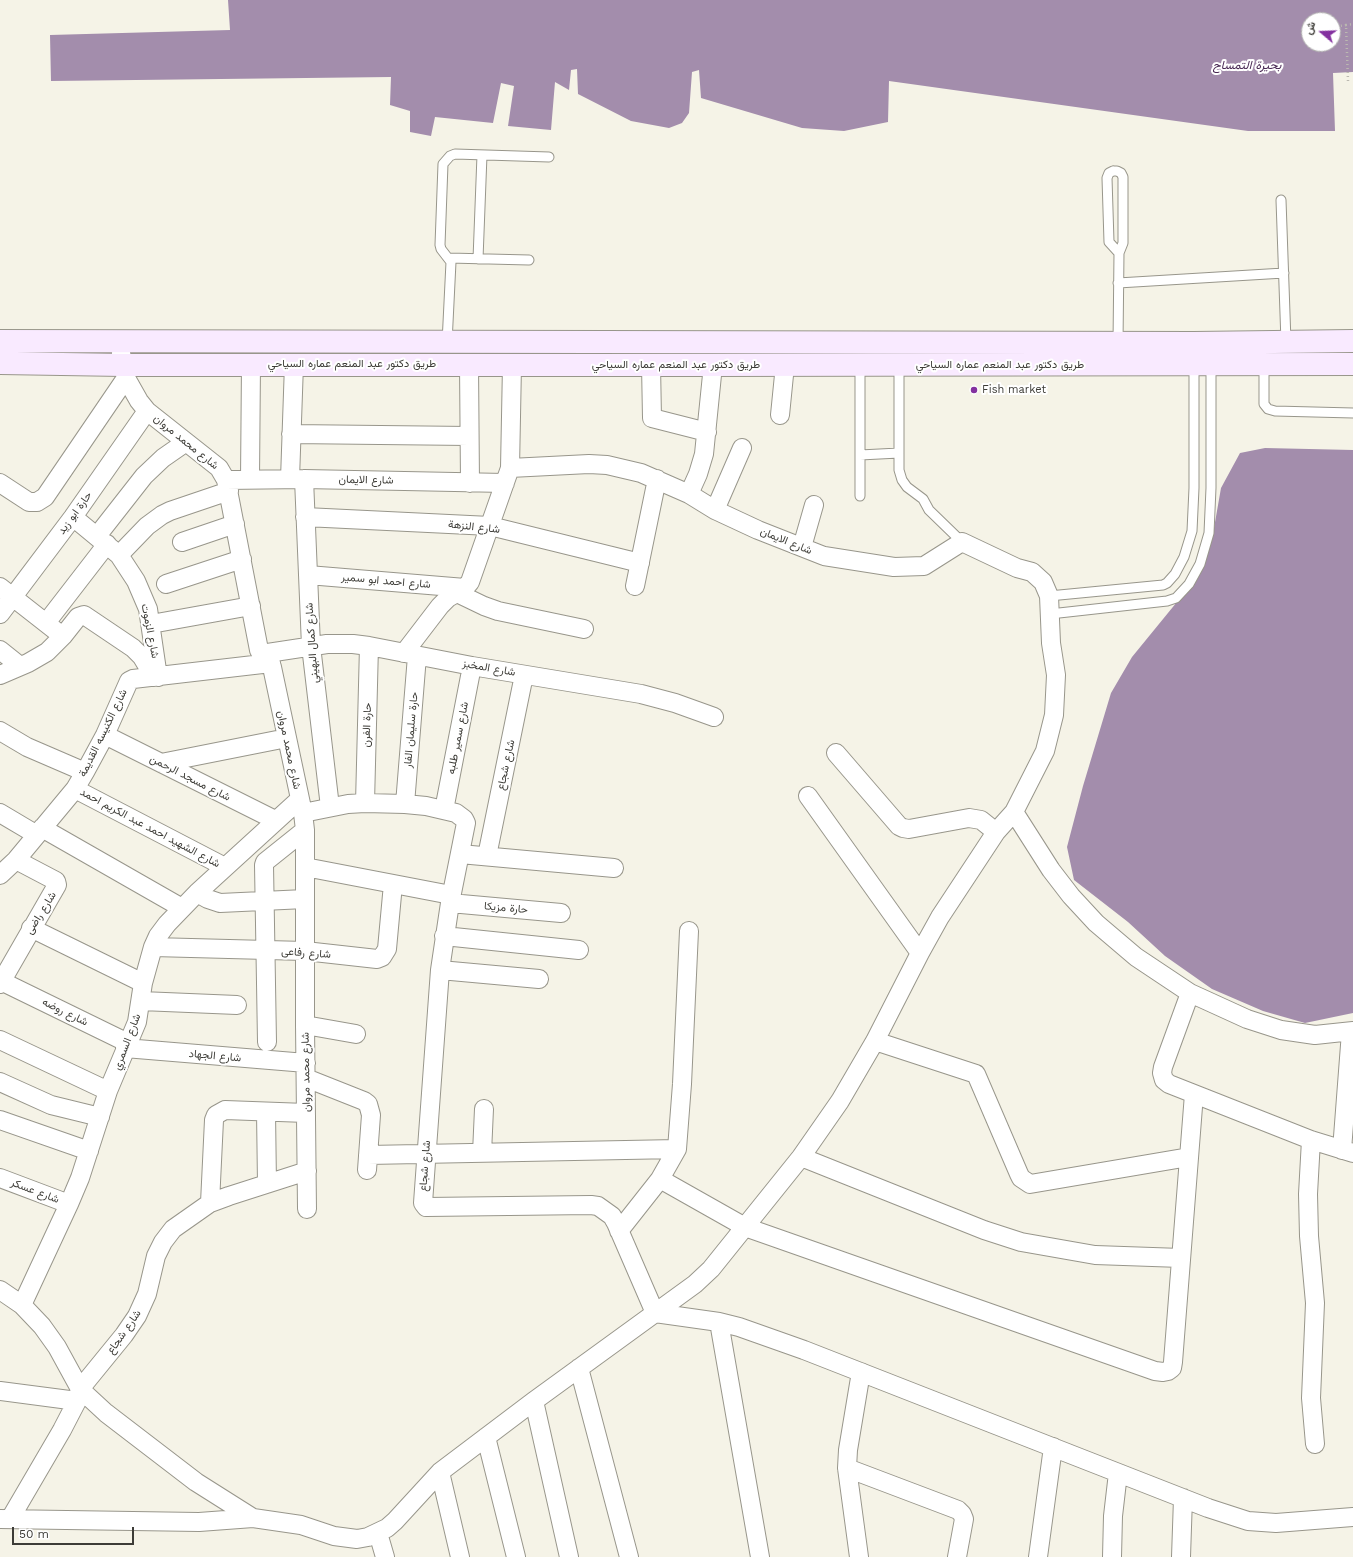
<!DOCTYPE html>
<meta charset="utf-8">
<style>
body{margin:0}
#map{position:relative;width:1353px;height:1557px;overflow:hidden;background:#f5f3e7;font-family:"Work Sans",Vazirmatn,sans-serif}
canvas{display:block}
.north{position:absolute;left:1301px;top:12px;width:40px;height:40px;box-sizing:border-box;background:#fff;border:1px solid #b1b1af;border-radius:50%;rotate:289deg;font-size:11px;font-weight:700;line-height:16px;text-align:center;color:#3d3c37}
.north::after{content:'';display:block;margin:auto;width:14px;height:18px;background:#83309f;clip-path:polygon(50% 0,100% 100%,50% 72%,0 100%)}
.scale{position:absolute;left:12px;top:1527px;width:122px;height:18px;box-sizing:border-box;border:2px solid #3d3c37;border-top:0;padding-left:5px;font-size:12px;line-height:14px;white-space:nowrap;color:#3d3c37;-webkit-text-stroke:3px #fff;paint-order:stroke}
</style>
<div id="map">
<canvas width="1353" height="1557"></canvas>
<div class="north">ش</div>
<div class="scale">50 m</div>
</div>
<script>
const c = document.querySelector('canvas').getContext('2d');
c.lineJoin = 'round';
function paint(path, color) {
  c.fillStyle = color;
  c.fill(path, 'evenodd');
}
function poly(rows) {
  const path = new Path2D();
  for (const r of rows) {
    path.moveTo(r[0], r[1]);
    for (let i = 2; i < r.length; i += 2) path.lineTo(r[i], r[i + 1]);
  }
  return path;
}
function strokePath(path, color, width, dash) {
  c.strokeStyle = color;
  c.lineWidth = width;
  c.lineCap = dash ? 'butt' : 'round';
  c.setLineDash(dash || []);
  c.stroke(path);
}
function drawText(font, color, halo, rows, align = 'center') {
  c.font = font + ' "Work Sans",Vazirmatn,sans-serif';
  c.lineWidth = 4;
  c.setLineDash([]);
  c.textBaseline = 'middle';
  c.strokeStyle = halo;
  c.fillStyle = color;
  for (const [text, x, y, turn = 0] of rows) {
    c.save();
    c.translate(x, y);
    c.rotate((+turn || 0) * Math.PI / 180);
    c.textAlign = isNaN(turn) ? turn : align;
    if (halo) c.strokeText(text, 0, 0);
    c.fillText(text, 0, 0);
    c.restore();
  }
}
paint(poly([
 [228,0,1353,0,1353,72,1333,73,1335,131,1248,131,889,81,888,122,844,131,802,128,701,98,699,70,692,72,689,113,682,123,669,128,631,121,578,94,577,69,571,70,569,90,555,82,551,130,508,126,514,86,501,83,493,123,435,117,431,136,410,132,410,111,390,105,391,77,51,81,50,35,230,30],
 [1309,20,1333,20,1333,44,1309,44],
 [1265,448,1353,450,1353,1013,1305,1023,1263,1011,1212,989,1165,956,1128,922,1074,880,1067,847,1083,786,1111,693,1132,657,1199,575,1214,528,1221,488,1240,453]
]), '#a38dac');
const service = poly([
 [1113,171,1117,171,1121,173,1123,177,1123,243,1119,253,1109,242,1107,178,1109,173,1113,171],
 [1281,200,1286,342],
 [449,258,529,260],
 [478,259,482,155],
 [1118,283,1284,273],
 [447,343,451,262,441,249,440,245,443,164,450,156,455,154,549,157],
 [1118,343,1119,253],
 [1264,364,1264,404,1268,409,1275,411,1353,413],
 [860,365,860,496],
 [899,365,899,470,902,480,907,487,923,499,929,510,962,542],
 [860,455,899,453],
 [1049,596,1163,585,1167,583,1175,574,1184,557,1192,531,1194,488,1194,364],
 [1050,614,1167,601,1176,598,1189,584,1200,564,1209,533,1211,488,1211,364]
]);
const minor = poly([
 [121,353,126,378,139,401,147,411,219,468,226,480,259,650,261,654,269,661,272,667,303,813,305,830,305,1025,307,1209],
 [469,365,470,483],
 [651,365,652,418,707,432],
 [780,415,785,365],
 [291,434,469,436],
 [510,468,589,464,607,465,641,473,689,494,715,510,758,530,824,556,894,567,924,566,962,542,1017,568,1032,572,1043,582,1049,596,1051,643,1056,675,1054,715,1045,751,1014,812,1051,870,1071,896,1096,923,1136,957,1190,993,1247,1019,1281,1030,1315,1035,1353,1031],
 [250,479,251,364],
 [290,479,294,364],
 [304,479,311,646,330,807],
 [226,480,304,479,505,483],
 [0,483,29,502,37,502,45,497,126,378],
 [689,494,698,474,704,454,713,365],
 [715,510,742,448],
 [73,517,119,555,136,581,148,609,158,677],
 [305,517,490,526,640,563],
 [97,536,144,476,163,458,186,442],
 [182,542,235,524],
 [802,547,814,505],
 [119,555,147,526,162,515,170,511,229,491],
 [308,575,465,588],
 [166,584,242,559],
 [635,586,657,479],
 [0,587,56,631],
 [457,593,484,606,498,611,584,629],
 [0,614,73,517,147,411],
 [46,623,107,544],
 [151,624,251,606],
 [0,650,20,666],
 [404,653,440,606,448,598,465,588,470,582,510,468,512,365],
 [261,654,327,644,353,644,369,646,472,666,641,694,675,703,714,717],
 [0,675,28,663,47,652,63,636,78,617,84,615,133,648,142,657,154,677],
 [0,731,27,747,85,772],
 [105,735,275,820],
 [836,753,899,826,903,828,909,829,969,818,981,820,996,832],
 [161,763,287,738],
 [75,789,225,867],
 [808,796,920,953],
 [365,803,369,646],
 [405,804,417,656],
 [444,810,472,666],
 [0,813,37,835],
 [303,813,348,804,365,803,405,804,426,806,456,813,464,819,466,823,450,903,440,970,423,1203,426,1207,591,1205,598,1206,612,1216,616,1223,655,1313,719,1322,739,1327,804,1350,1208,1508,1248,1521,1276,1523,1353,1517],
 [42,828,182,908],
 [460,854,614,868],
 [487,856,524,675],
 [305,867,451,895],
 [0,875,16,860,75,789,85,772,105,735,129,681,133,679,271,663],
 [197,893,208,899,220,903,305,899],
 [450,903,561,913],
 [31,928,143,983],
 [444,936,579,950],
 [153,947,305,951,377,959,382,957,387,949,393,884],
 [440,970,539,979],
 [1,981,128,1043],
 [0,984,57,885,56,881,16,860],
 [1190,993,1163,1067,1162,1073,1164,1080,1169,1084,1311,1140,1353,1153],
 [141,1001,237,1005],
 [305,1025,356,1034],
 [0,1040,108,1091],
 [875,1041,976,1074,1019,1174,1021,1178,1030,1184,1189,1157],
 [267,1042,264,865,265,862,305,830],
 [125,1048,306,1063],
 [306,1078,364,1101,368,1104,371,1115,367,1170],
 [0,1082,51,1105,100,1117],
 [266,1112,267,1184],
 [0,1120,89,1151],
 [1311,1140,1308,1194,1309,1236,1315,1303,1311,1398,1315,1444],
 [1342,1150,1351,1032],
 [482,1153,484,1109],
 [368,1155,677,1149],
 [801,1157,984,1230,1021,1242,1095,1255,1181,1258],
 [0,1178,69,1204],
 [660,1179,745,1227,1155,1371,1163,1372,1168,1371,1172,1368,1173,1362,1194,1094],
 [210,1203,214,1120,216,1115,225,1110,306,1113],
 [619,1231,660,1179,677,1149,682,1084,689,931],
 [0,1290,22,1305,42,1326,57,1347,80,1389,106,1413,196,1482,253,1518],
 [22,1305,69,1204,80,1178,108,1091,137,1022,143,983,153,947,158,936,167,924,197,893,300,799],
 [719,1322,760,1557],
 [579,1368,629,1557],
 [0,1391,77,1401],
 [534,1401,569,1557],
 [486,1437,516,1557],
 [847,1468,958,1510,962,1514,964,1519,957,1557],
 [440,1472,460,1557],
 [0,1519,199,1522,253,1518,301,1525,334,1536,357,1539,368,1537,387,1528,395,1521,440,1472,534,1401,695,1284,711,1269,801,1157,840,1101,875,1041,920,953,940,917,996,832,1014,812],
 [10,1519,62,1430,77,1401,80,1389,124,1335,137,1316,147,1294,156,1256,163,1242,173,1229,210,1203,229,1196,307,1171],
 [378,1533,385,1557],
 [859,1557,847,1468,848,1450,861,1372],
 [1038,1557,1053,1447],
 [1112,1557,1113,1516,1118,1473],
 [1181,1557,1183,1498]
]);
const secondary = poly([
 [0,341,1194,343,1353,341],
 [0,363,123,365,713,365,1353,364]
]);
strokePath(service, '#98968b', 11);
strokePath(minor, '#98968b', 20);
strokePath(secondary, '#98968b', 24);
strokePath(poly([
 [1333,27,1346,25],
 [1348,81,1346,25,1353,24]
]), '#bbb9b0', 2.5, [1, 3]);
strokePath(service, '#fff', 9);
strokePath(minor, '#fff', 18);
strokePath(secondary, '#f9eaff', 22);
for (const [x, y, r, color] of [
 [974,390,4,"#83309f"]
]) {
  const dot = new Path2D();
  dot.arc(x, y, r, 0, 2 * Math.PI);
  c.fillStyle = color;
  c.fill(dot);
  strokePath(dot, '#fff', 1.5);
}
drawText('11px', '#3d3c37', '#fff', [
 ["طريق دكتور عبد المنعم عماره السياحي",352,364],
 ["طريق دكتور عبد المنعم عماره السياحي",676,365],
 ["طريق دكتور عبد المنعم عماره السياحي",1000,365],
 ["شارع محمد مروان",186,442,39],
 ["شارع الايمان",366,480,1],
 ["حارة ابو زيد",75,513,-54],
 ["شارع النزهة",474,527,6],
 ["شارع الايمان",786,541,22],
 ["شارع احمد ابو سمير",386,581,5],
 ["شارع الزموت",150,631,79],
 ["شارع كمال البهيني",312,643,-94],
 ["شارع المخبز",489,668,10],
 ["حارة الفرن",367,725,-88],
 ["حارة سليمان الفار",411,730,-85],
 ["شارع الكنيسه القديمة",103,733,-64],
 ["شارع سمير طلبه",458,738,-79],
 ["شارع محمد مروان",289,750,78],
 ["شارع شجاع",506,765,-78],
 ["شارع مسجد الرحمن",190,778,27],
 ["شارع الشهيد احمد عبد الكريم احمد",150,828,28],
 ["حارة مزيكا",506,908,5],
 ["شارع راضى",41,913,-58],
 ["شارع رفاعى",306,953,4],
 ["شارع روضه",65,1012,26],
 ["شارع السمري",127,1042,-69],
 ["شارع الجهاد",215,1056,5],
 ["شارع محمد مروان",306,1072,-91],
 ["شارع شجاع",425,1166,-86],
 ["شارع عسكر",35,1191,21],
 ["شارع شجاع",124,1332,-55]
]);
drawText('11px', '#3d3c37', '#fff', [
 ["Fish market",982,390]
], 'left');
drawText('italic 12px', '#492954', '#fff', [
 ["بحيرة التمساح",1247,65]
]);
</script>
